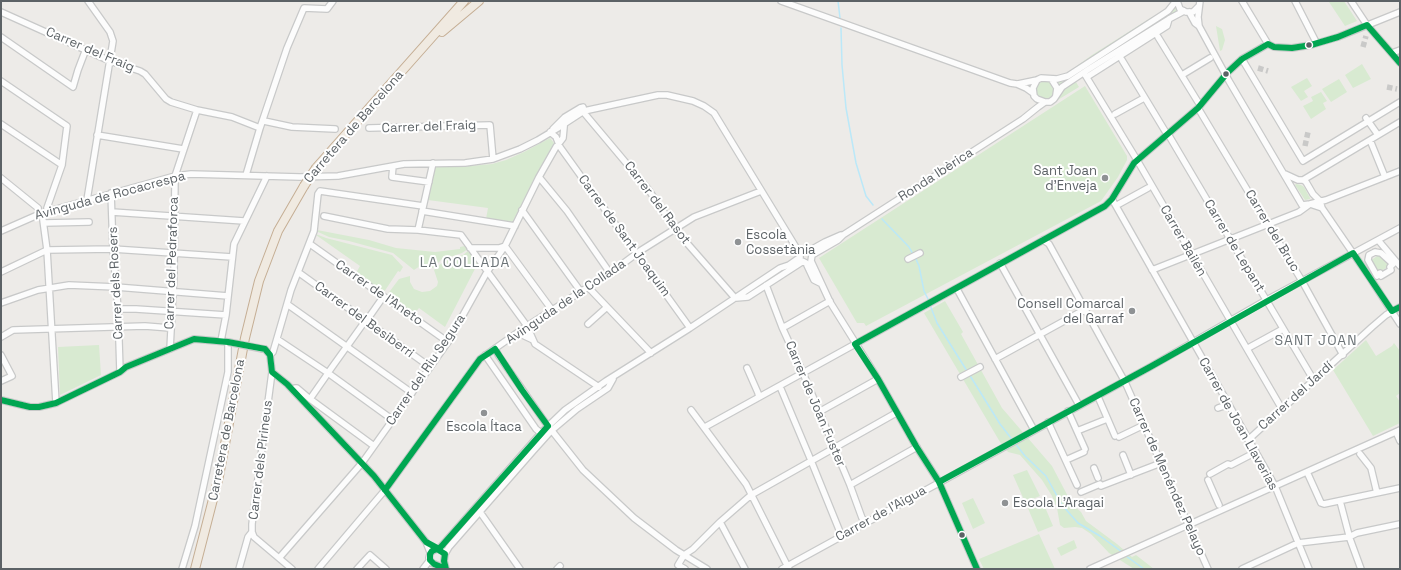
<!DOCTYPE html>
<meta charset="utf-8">
<style>
body{margin:0}
#map{position:relative;width:1401px;height:570px;overflow:hidden;background:#edebe8;font-family:"Space Grotesk",sans-serif}
canvas{display:block}
.frame{position:absolute;inset:0;border:2px solid #5c6266;pointer-events:none}
</style>
<div id="map">
<canvas width="1401" height="570"></canvas>
<div class="frame"></div>
</div>
<script>
const c = document.querySelector('canvas').getContext('2d');
c.lineJoin = 'round';
function paint(path, color) {
  c.fillStyle = color;
  c.fill(path, 'evenodd');
}
function poly(rows) {
  const path = new Path2D();
  for (const r of rows) {
    if (r.length === 3) {
      path.moveTo(r[0] + r[2], r[1]);
      path.arc(r[0], r[1], r[2], 0, 2 * Math.PI);
      continue;
    }
    path.moveTo(r[0], r[1]);
    for (let i = 2; i < r.length; i += 2) path.lineTo(r[i], r[i + 1]);
  }
  return path;
}
function strokePath(path, color, width, dash) {
  c.strokeStyle = color;
  c.lineWidth = width;
  c.lineCap = dash ? 'butt' : 'round';
  c.setLineDash(dash || []);
  c.stroke(path);
}
function drawText(font, color, halo, rows, align = 'center') {
  c.font = font + ' "Space Grotesk",sans-serif';
  c.lineWidth = 4;
  c.setLineDash([]);
  c.textBaseline = 'middle';
  c.strokeStyle = halo;
  c.fillStyle = color;
  for (const [text, x, y, turn = 0] of rows) {
    c.save();
    c.translate(x, y);
    c.rotate((+turn || 0) * Math.PI / 180);
    c.textAlign = isNaN(turn) ? turn : align;
    if (halo) c.strokeText(text, 0, 0);
    c.fillText(text, 0, 0);
    c.restore();
  }
}
paint(poly([
 [1331,1,1344,1,1357,21,1345,26,1329,2],
 [1175,8,1177,12,1170,15,1060,86,1058,82,1065,80,1087,67,1166,16],
 [1152,17,1153,18,1075,69,1074,68,1092,55],
 [1216,26,1222,29,1225,40,1222,50,1220,51],
 [1362,64,1371,79,1353,88,1345,75],
 [1307,78,1312,86,1304,91,1308,97,1301,101,1291,87],
 [1339,79,1347,92,1331,102,1322,89],
 [1045,90,9],
 [1076,82,1079,87,1056,101,1064,89],
 [1085,86,1127,156,1127,160,1118,177,1101,201,866,326,864,323,857,323,819,258],
 [1321,92,1327,101,1323,103,1326,109,1311,119,1303,106,1313,101,1311,97],
 [550,138,554,143,535,177,512,223,486,219,488,208,428,200,434,167,458,167,492,164,506,160,524,152],
 [1296,184,1301,185,1304,187,1310,198,1310,199,1305,200,1295,185],
 [317,230,369,240,396,248,435,252,460,249,460,247,465,246,468,249,462,253,447,258,445,256,433,268,424,265,420,266,414,270,393,253,349,241,329,237,316,231],
 [316,234,326,238,392,255,403,267,400,272,398,271,384,292,356,273,360,266,316,235],
 [468,251,478,263,445,327,419,308,414,314,387,295,399,279,410,276,410,282,414,289,422,292,430,291,437,286,438,282,434,270,444,261,463,255],
 [1380,254,1389,266,1378,273,1370,261],
 [945,301,963,332,961,334,1002,408,1052,466,1072,504,1081,512,1086,521,1117,544,1132,557,1136,555,1154,569,1134,569,1109,553,1091,534,1082,528,1075,527,1064,528,1060,525,1057,508,1052,496,1042,480,1020,455,1008,452,1000,442,924,313],
 [1366,340,1376,356,1392,346,1394,343,1400,351,1400,393,1396,396,1400,402,1400,423,1373,436,1333,370],
 [99,345,101,375,60,395,58,347],
 [1027,470,1040,496,1025,502,1013,475],
 [973,498,985,523,973,529,962,503],
 [1042,500,1053,526,1038,532,1027,506],
 [1039,534,1055,569,984,569,979,559],
 [1074,540,1077,548,1061,556,1057,548]
]), '#d8ead1');
strokePath(poly([
 [838,1,840,18],
 [841,28,842,65,846,108,856,163,866,196,873,205],
 [882,219,909,247,913,254],
 [915,257,919,266,924,291,929,301],
 [930,305,937,323,967,371],
 [969,374,1000,424,1025,456,1046,476,1062,505,1078,523,1100,536,1122,552],
 [1126,556,1144,569]
]), '#bbe8f8', 1.5);
strokePath(poly([
 [1363,47,1366,36],
 [1258,68,1268,71],
 [1387,87,1397,89],
 [1305,146,1308,132]
]), '#c9c9c8', 5.5, [5.5, 3]);
const minor = poly([
 [781,1,1010,83,1017,84,1026,88,1033,93],
 [1177,1,1180,9,1186,12,1193,12,1199,6],
 [1242,1,1268,44],
 [1295,1,1315,40],
 [1351,1,1367,25,1400,63],
 [1,12,110,61,140,71,145,74,166,99,171,102,197,110,232,117,260,128],
 [1189,12,1195,23,1199,26,1229,81,1302,205,1310,204,1322,208],
 [1199,26,1198,17,1200,1],
 [1,37,73,87,78,70,86,49],
 [1158,37,1198,102],
 [1268,44,1274,47,1292,48,1311,45,1338,37,1400,12],
 [1392,53,1400,50],
 [1242,59,1303,161,1400,102],
 [1122,60,1165,131],
 [1084,73,1137,160,1282,409],
 [1182,75,1210,58],
 [1087,77,1167,26,1169,19],
 [1037,80,1033,88,1034,96,1037,99,1045,102],
 [1052,80,1057,88,1056,95],
 [1,81,67,126,62,165,47,208],
 [1018,84,1037,80,1041,78,1057,79,1068,76,1162,15,1168,11,1176,1],
 [580,108,648,189,679,234,735,298],
 [1198,108,1302,281,1343,355],
 [1115,114,1144,98],
 [1366,118,1378,135],
 [264,121,292,127,335,129],
 [1,124,62,165],
 [369,128,490,125,493,159],
 [553,129,565,117,580,108,583,107],
 [550,132,556,137,560,147,690,328],
 [1168,134,1313,379],
 [97,135,183,149],
 [1370,140,1385,177],
 [393,166,392,177,429,182],
 [1285,174,1298,180,1303,180,1306,182,1313,194,1320,201,1322,208,1370,278,1400,324],
 [246,175,260,128,287,48,304,8,327,9,333,1],
 [539,177,567,211,610,273],
 [1,178,38,208],
 [1303,180,1400,122],
 [111,193,113,249,118,309,120,372],
 [1112,199,1275,486,1309,569],
 [87,200,113,41,110,32,88,1],
 [1119,204,1148,188],
 [522,210,581,292],
 [422,211,515,226],
 [112,212,244,221],
 [42,213,47,250,56,403],
 [324,216,388,229,418,230,461,235,527,326,535,344,599,387],
 [44,223,89,222],
 [418,230,433,163],
 [1,231,42,213,175,176,191,174,300,177,338,176,404,164,465,163,493,159,520,149,538,140,558,128,584,111,658,95,667,95,693,101,704,106,714,113,797,249,800,255,800,260,806,263,814,280,820,283],
 [1043,240,1049,244,1125,382,1208,569],
 [1378,240,1400,266],
 [310,244,448,342],
 [470,248,499,248,505,246,552,310],
 [797,249,800,251,809,251,825,242,841,235],
 [809,251,812,255,811,261,830,302,878,379,916,446,939,482,977,569],
 [1375,252,1381,253,1393,264,1390,267,1391,270,1381,276,1380,273,1377,276,1368,260,1369,255,1375,252],
 [812,255,838,240,843,235,1023,119,1038,107,1045,102,1050,102,1054,99,1062,87,1089,69,1169,19,1184,11],
 [908,259,920,253],
 [1000,263,1079,405],
 [1152,270,1299,212,1310,204,1326,200,1400,171],
 [1,272,47,250,113,249,232,257],
 [298,272,430,367],
 [766,285,782,327,803,373,850,485,862,518,866,522],
 [588,287,651,353],
 [957,289,1034,430],
 [736,298,748,297,802,262],
 [1,303,38,290,69,285,116,287,228,296],
 [287,304,412,393],
 [118,309,136,309,226,315],
 [367,320,381,300],
 [588,324,607,307],
 [782,327,786,326,830,301],
 [518,333,533,340],
 [1,337,13,330,145,326,170,328],
 [277,339,328,373,393,420],
 [221,341,226,315,234,244,267,176],
 [348,345,363,324],
 [1250,347,1281,330],
 [170,349,174,274,175,176,197,110],
 [263,349,265,349,270,355,272,372,287,384,374,476,426,542,430,552],
 [495,349,499,356,545,422,583,470,634,518,676,550,707,569],
 [1,355,12,376,1,381],
 [270,355,273,352,291,290,314,231,318,194,320,191,423,206],
 [485,355,536,429,541,433],
 [995,359,1084,310],
 [747,368,758,393,759,397],
 [330,370,345,349],
 [961,377,980,367],
 [781,389,810,458],
 [299,392,295,388,297,388,310,399,374,446],
 [310,399,326,376],
 [1099,399,1115,436],
 [1,400,30,407,39,407,56,403,120,372,126,367,194,339,228,342,228,372,195,526,182,569],
 [1218,408,1224,406],
 [691,410,746,484,789,569],
 [1068,411,1085,449],
 [819,412,878,379],
 [1048,422,1077,485],
 [705,427,1105,206,1112,199,1134,163,1198,108,1228,72,1242,59,1268,44],
 [1077,431,1107,419],
 [1396,432,1400,441],
 [1119,437,1144,425],
 [1248,440,1372,327,1386,315,1400,307],
 [1360,454,1371,468,1377,493],
 [1123,455,1131,475],
 [1066,460,1084,452],
 [812,463,840,532],
 [1094,468,1098,478],
 [1307,472,1321,503,1324,504,1400,488],
 [1210,474,1228,464,1231,465,1256,452],
 [1208,480,1219,505],
 [850,485,917,447],
 [1081,492,1100,484,1101,486,1161,463],
 [1340,501,1350,539,1361,569],
 [480,512,520,569],
 [720,522,745,569],
 [252,532,254,537,292,569],
 [439,549,541,433,565,410,606,381,690,328,780,268,789,265,799,258],
 [442,550,437,549,432,551,430,554,429,558,432,563,446,569],
 [280,557,362,463,448,342,487,272,505,246,539,177,556,147,563,138,565,117],
 [239,569,248,537,252,532,252,524,272,372],
 [318,569,385,490,480,359,527,326,613,271,640,251,694,217,761,191],
 [357,569,370,555,386,569],
 [423,569,430,560],
 [446,569,444,561,445,554,449,547,533,451,551,431,577,409,608,388,613,379],
 [557,569,560,566],
 [685,569,678,565,684,555,693,549,720,522,751,495,896,413],
 [782,569,1150,367,1263,302,1400,228],
 [1090,569,1400,430],
 [1242,569,1298,543,1349,537,1357,533,1400,524]
]);
const highway = poly([
 [442,32,479,1],
 [316,168,464,1],
 [195,569,219,476,245,338,259,281,278,231,304,186]
]);
strokePath(minor, '#c8c9c9', 8);
strokePath(highway, '#c5ae94', 10);
strokePath(minor, '#fcfcfc', 5.5);
strokePath(highway, '#f0eae1', 8);
const minorBridge = poly([
 [228,342,263,349]
]);
const highwayBridge = poly([
 [304,186,316,168]
]);
strokePath(minorBridge, '#c8c9c9', 8, []);
strokePath(highwayBridge, '#c5ae94', 10, []);
strokePath(minorBridge, '#fcfcfc', 5.5);
strokePath(highwayBridge, '#f0eae1', 8);
strokePath(poly([
 [495,349,522,390,548,426],
 [1,400,30,407,39,407,56,403,120,372,126,367,194,339,228,342,265,349,270,355,272,372,287,384,374,476,426,542,439,549,548,426],
 [939,482,1150,367,1353,253,1392,311,1400,307],
 [385,490,480,359,495,349],
 [437,549,445,554,444,561,446,569,434,564,430,560,430,554,432,551,437,549],
 [977,569,939,482,916,446,878,379,855,344,1105,206,1112,199,1134,163,1198,108,1228,72,1242,59,1268,44,1274,47,1292,48,1311,45,1338,37,1367,25,1400,63]
]), '#00a651', 6);
for (const [x, y, r, color] of [
 [1309,45,3.5,"#5c6266"],
 [1226,74,3.5,"#5c6266"],
 [1105,178,4,"#8f9294"],
 [738,242,4,"#8f9294"],
 [1132,311,4,"#8f9294"],
 [484,413,4,"#8f9294"],
 [1005,503,4,"#8f9294"],
 [962,535,3.5,"#5c6266"]
]) {
  const dot = new Path2D();
  dot.arc(x, y, r, 0, 2 * Math.PI);
  c.fillStyle = color;
  c.fill(dot);
  strokePath(dot, '#fff', 1.5);
}
drawText('13px', '#5c6266', '#fff', [
 ["Carrer del Fraig",90,50,23],
 ["Carretera de Barcelona",354,127,-49],
 ["Carrer del Fraig",429,127,-2],
 ["Ronda Ibèrica",936,175,-33],
 ["Avinguda de Rocacrespa",110,196,-15],
 ["Carrer del Rasot",657,203,53],
 ["Carrer del Bruc",1272,231,59],
 ["Carrer de Sant Joaquim",624,236,54],
 ["Carrer Bailén",1183,241,60],
 ["Carrer de Lepant",1234,246,59],
 ["Carrer del Pedraforca",172,263,-88],
 ["Carrer dels Rosers",116,283,-93],
 ["Carrer de l'Aneto",379,293,35],
 ["Avinguda de la Collada",566,302,-34],
 ["Carrer del Besiberri",364,320,36],
 ["Carrer del Riu Segura",426,370,-56],
 ["Carrer del Jardí",1296,396,-42],
 ["Carrer de Joan Fuster",815,404,67],
 ["Carrer de Joan Llaverias",1238,424,61],
 ["Carretera de Barcelona",227,430,-79],
 ["Carrer dels Pirineus",261,460,-83],
 ["Carrer de Menéndez Pelayo",1167,477,66],
 ["Carrer de l'Aigua",881,514,-29]
]);
drawText('13px', '#5c6266', '#fff', [
 ["Sant Joan",1097,171],
 ["d'Enveja",1097,186],
 ["Escola",746,235,"left"],
 ["Cossetània",746,250,"left"],
 ["Consell Comarcal",1124,304],
 ["del Garraf",1124,319],
 ["Escola Ítaca",484,427,"center"],
 ["Escola L'Aragai",1013,503,"left"]
], 'right');
c.letterSpacing = '1px';
drawText('14px', '#6d7478', '#fff', [
 ["LA COLLADA",465,263],
 ["SANT JOAN",1316,341]
]);
c.letterSpacing = '0px';
</script>
